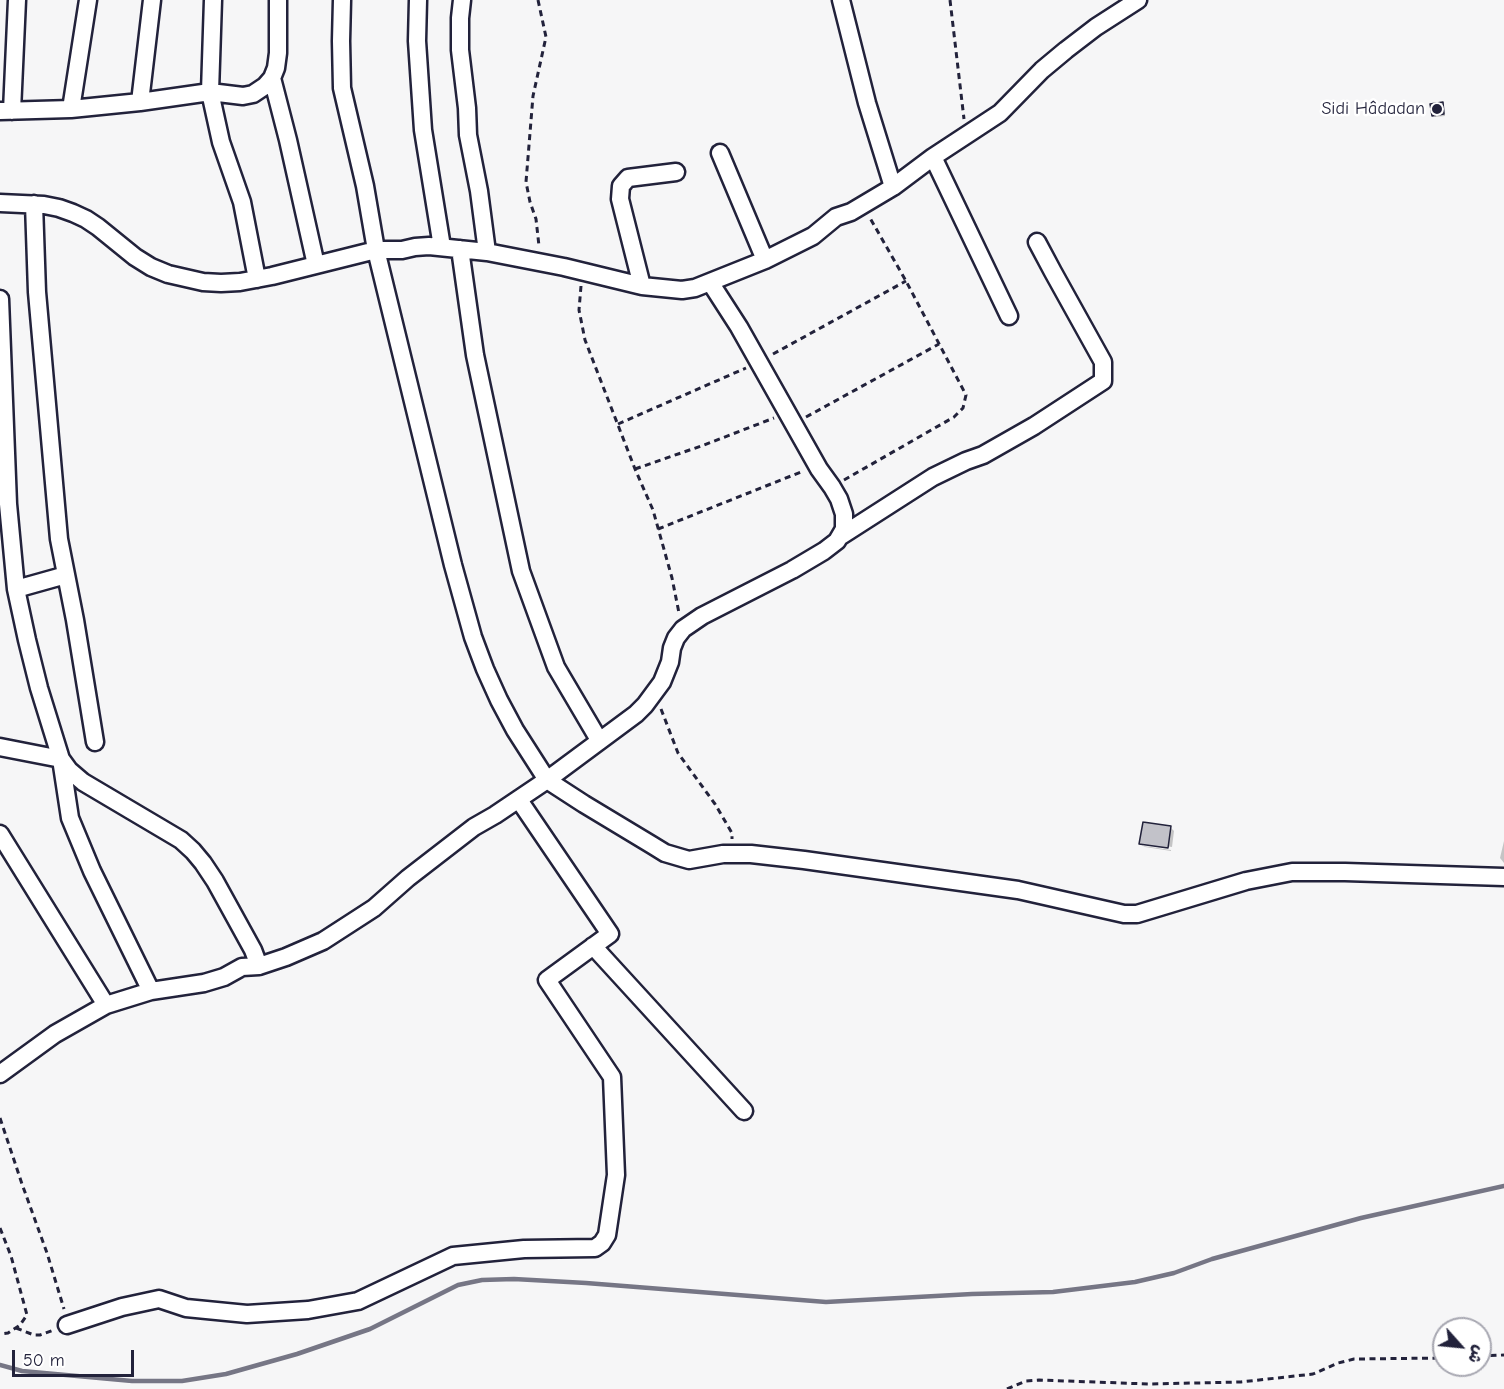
<!DOCTYPE html>
<meta charset="utf-8">
<style>
body{margin:0}
#map{position:relative;width:1504px;height:1389px;overflow:hidden;background:#f6f6f7;font-family:"Comic Neue","Playpen Sans Arabic",sans-serif}
canvas{display:block}
.north{position:absolute;left:1432px;top:1317px;width:60px;height:60px;box-sizing:border-box;background:#fff;border:2px solid #a7a7b1;border-radius:50%;rotate:117deg;font-size:16px;font-weight:700;line-height:24px;text-align:center;color:#22223b}
.north::after{content:'';display:block;margin:auto;width:21px;height:27px;background:#22223b;clip-path:polygon(50% 0,100% 100%,50% 72%,0 100%)}
.scale{position:absolute;left:12px;top:1350px;width:122px;height:27px;box-sizing:border-box;border:3px solid #22223b;border-top:0;padding-left:8px;font-size:18px;line-height:21px;white-space:nowrap;color:#22223b;-webkit-text-stroke:4px #fff;paint-order:stroke}
</style>
<div id="map">
<canvas width="1504" height="1389"></canvas>
<div class="north">ش</div>
<div class="scale">50 m</div>
</div>
<script>
const c = document.querySelector('canvas').getContext('2d');
c.lineJoin = 'round';
function paint(path, color) {
  c.fillStyle = color;
  c.fill(path, 'evenodd');
}
function poly(rows) {
  const path = new Path2D();
  for (const r of rows) {
    path.moveTo(r[0], r[1]);
    for (let i = 2; i < r.length; i += 2) path.lineTo(r[i], r[i + 1]);
  }
  return path;
}
function strokePath(path, color, width, dash) {
  c.strokeStyle = color;
  c.lineWidth = width;
  c.lineCap = dash ? 'butt' : 'round';
  c.setLineDash(dash || []);
  c.stroke(path);
}
function drawText(font, color, halo, rows, align = 'center') {
  c.font = font + ' "Comic Neue",sans-serif';
  c.lineWidth = 5;
  c.setLineDash([]);
  c.textBaseline = 'middle';
  c.strokeStyle = halo;
  c.fillStyle = color;
  for (const [text, x, y, turn = 0] of rows) {
    c.save();
    c.translate(x, y);
    c.rotate((+turn || 0) * Math.PI / 180);
    c.textAlign = isNaN(turn) ? turn : align;
    if (halo) c.strokeText(text, 0, 0);
    c.fillText(text, 0, 0);
    c.restore();
  }
}
paint(poly([
 [1442,104,1444,106,1445,116,1435,117,1434,115],
 [1170,827,1174,831,1172,847,1143,843,1143,846,1141,843],
 [1504,841,1504,863,1500,858],
 [1143,846,1171,850,1171,851,1145,847]
]), '#0003');
strokePath(poly([
 [0,1365,22,1371,132,1381,182,1381,226,1374,297,1354,370,1329,458,1285,482,1280,514,1279,586,1283,826,1302,972,1294,1053,1292,1135,1282,1174,1273,1212,1259,1361,1218,1504,1186]
]), '#767685', 4.5);
const building = poly([
 [1443,102,1444,114,1432,116,1430,104,1443,102],
 [1143,822,1171,826,1168,848,1139,844,1143,822]
]);
paint(building, '#c2c2c9');
strokePath(building, '#22223b', 1.5);
const street = poly([
 [213,0,210,92,221,142,242,202,257,279],
 [418,0,417,41,423,130,442,247],
 [462,0,460,18,460,50,467,108,468,135,479,191,487,252],
 [841,0,867,103,893,187],
 [272,78,288,140,316,265],
 [140,102,152,0],
 [71,109,88,0],
 [0,111,71,109,140,102,210,92,243,96,253,94,265,86,272,78,276,68,278,53,278,0],
 [12,111,17,0],
 [720,153,765,260],
 [933,157,1009,316],
 [0,203,44,205,59,208,73,213,86,219,98,227,135,257,151,267,168,274,203,282,221,283,240,282,272,276,376,250,402,250,415,247,429,246,487,252,564,267,642,286,682,290,695,288,710,282,739,327,819,469,832,487,839,499,844,514,844,529,837,541,824,551,792,570,702,616,683,629,676,638,672,648,670,662,662,682,645,705,636,714,547,780,515,730,499,700,485,669,473,637,453,565,376,250,365,186,342,88,341,41,342,0],
 [34,204,37,292,59,539,75,620,95,742],
 [460,249,475,355,521,571,556,667,599,740],
 [710,282,765,260,813,236,836,217,851,212,893,187,933,157,1000,113,1042,70,1066,50,1096,27,1138,0],
 [642,286,620,199,621,186,628,178,676,172],
 [0,299,8,504,16,589,27,640,39,688,61,759,69,770,83,782,181,840,193,851,203,863,215,881,253,950,259,966],
 [841,536,933,477,966,461,983,455,1034,426,1103,381,1103,362,1053,272,1037,242],
 [16,589,66,575],
 [0,747,61,759,70,818,92,871,151,991],
 [0,834,106,1005],
 [593,946,744,1111],
 [0,1074,55,1034,106,1005,151,991,204,983,224,977,242,967,259,966,286,957,323,941,374,908,408,878,474,827,495,815,547,780,584,804,652,845,665,853,682,858,689,860,723,854,751,854,804,860,1018,890,1124,914,1137,914,1246,881,1292,872,1345,872,1504,877],
 [67,1325,122,1307,159,1299,186,1308,247,1314,308,1310,358,1301,453,1256,524,1249,595,1248,602,1243,607,1235,616,1175,612,1077,547,980,610,934,519,800]
]);
strokePath(street, '#22223b', 21);
strokePath(poly([
 [538,0,546,37,533,96,526,182,530,202,536,219,539,246],
 [950,0,964,119],
 [581,286,579,310,585,340,635,469,653,510,672,578,679,613],
 [773,354,906,281],
 [806,417,939,344],
 [618,424,746,368],
 [635,469,704,445,774,418],
 [844,480,954,417,963,408,966,395,906,281,870,218],
 [658,529,801,472],
 [661,709,678,753,715,804,732,833,732,839],
 [0,1118,22,1184,47,1253,64,1309],
 [0,1228,11,1256,27,1315,20,1325,8,1333,0,1334],
 [16,1328,34,1335,40,1335,54,1330],
 [1480,1356,1504,1355],
 [1007,1389,1026,1381,1039,1380,1148,1384,1241,1382,1313,1374,1338,1363,1354,1359,1444,1358]
]), '#22223b', 3, [6, 4.5]);
strokePath(street, '#fff', 16);
for (const [x, y, r, color] of [
 [1437,109,6,"#22223b"]
]) {
  const dot = new Path2D();
  dot.arc(x, y, r, 0, 2 * Math.PI);
  c.fillStyle = color;
  c.fill(dot);
  strokePath(dot, '#fff', 2);
}
drawText('18px', '#22223b', '#fff', [
 ["Sidi Hâdadan",1425,109]
], 'right');
</script>
